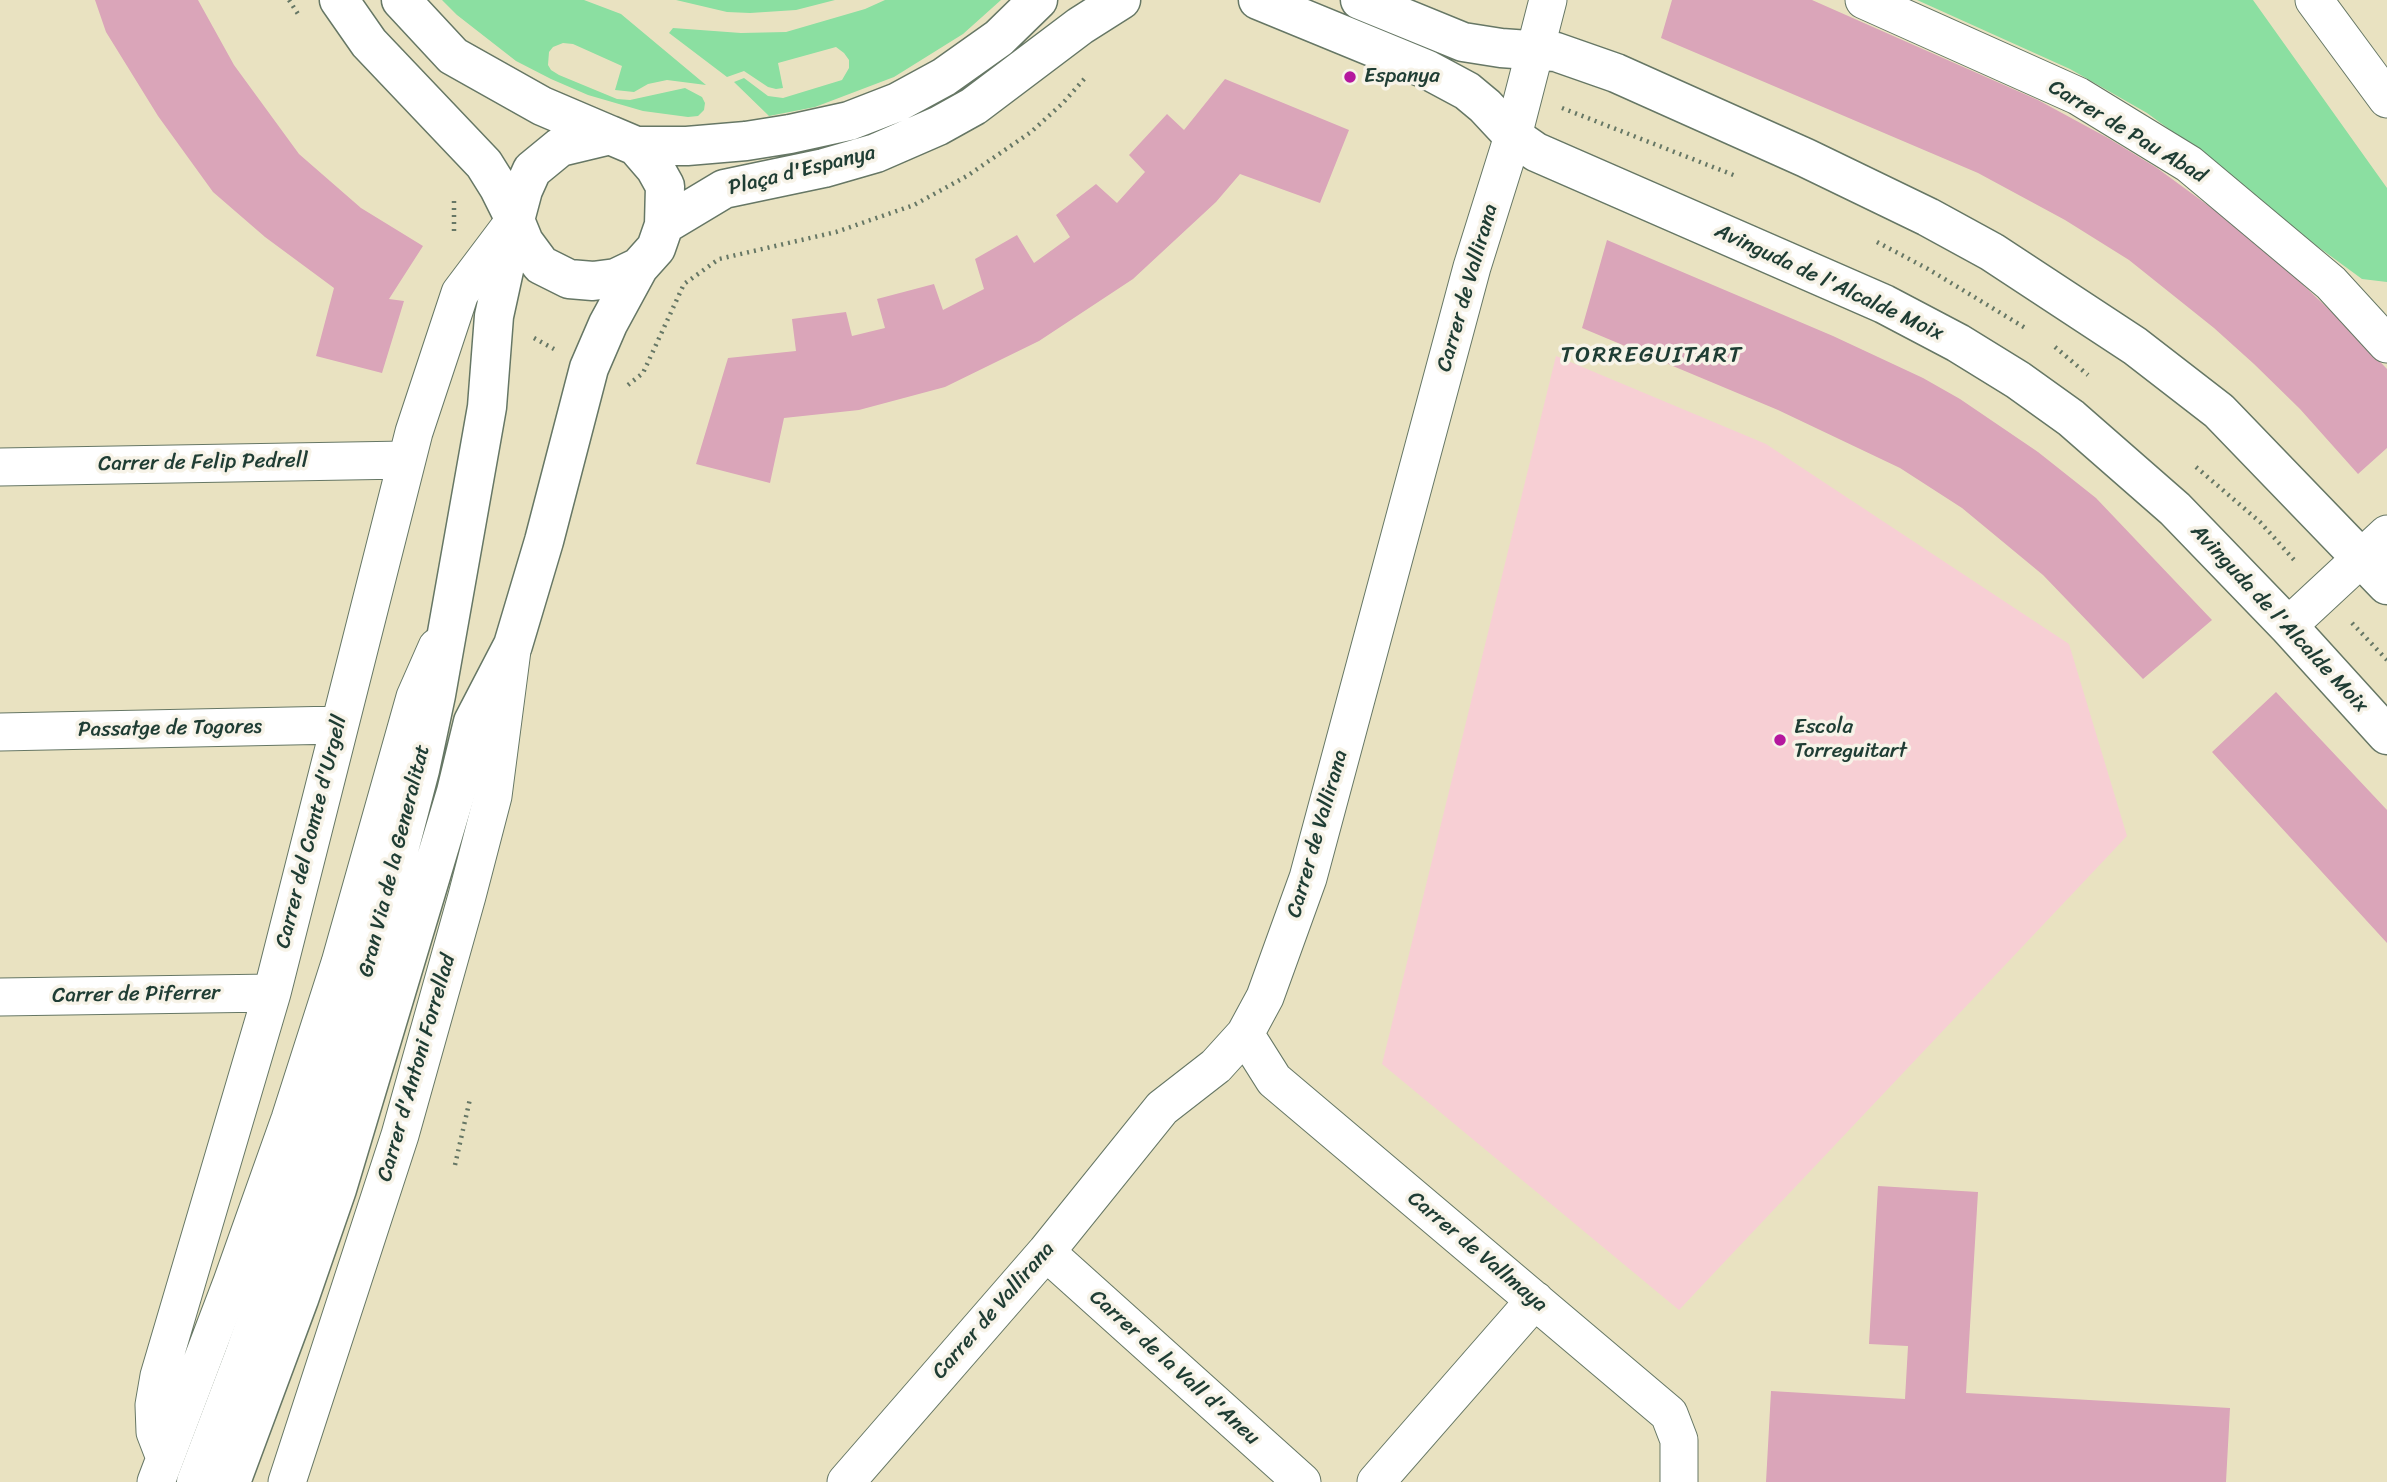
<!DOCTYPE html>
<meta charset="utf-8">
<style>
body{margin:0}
canvas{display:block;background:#e9e2c1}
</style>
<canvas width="2387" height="1482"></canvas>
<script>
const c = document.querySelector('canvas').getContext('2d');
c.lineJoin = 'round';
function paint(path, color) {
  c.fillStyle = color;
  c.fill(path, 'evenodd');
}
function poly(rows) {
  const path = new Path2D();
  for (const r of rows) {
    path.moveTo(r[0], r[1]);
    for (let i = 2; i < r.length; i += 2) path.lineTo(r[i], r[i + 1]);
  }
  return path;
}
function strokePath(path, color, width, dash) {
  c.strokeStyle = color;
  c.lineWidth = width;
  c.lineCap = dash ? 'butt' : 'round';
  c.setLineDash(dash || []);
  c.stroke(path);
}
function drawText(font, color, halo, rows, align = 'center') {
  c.font = font + ' Sriracha,sans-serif';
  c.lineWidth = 7;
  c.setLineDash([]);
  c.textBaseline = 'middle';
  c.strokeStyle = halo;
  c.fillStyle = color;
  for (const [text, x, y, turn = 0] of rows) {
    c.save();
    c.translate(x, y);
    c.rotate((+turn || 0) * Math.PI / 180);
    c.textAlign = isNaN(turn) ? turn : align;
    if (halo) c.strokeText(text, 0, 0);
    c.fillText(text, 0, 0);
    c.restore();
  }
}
paint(poly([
 [1556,356,1766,444,2069,644,2127,836,1679,1310,1382,1064]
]), '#f7cfd4');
paint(poly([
 [442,0,584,0,621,14,706,85,667,80,648,84,634,92,615,90,622,66,573,44,563,43,553,47,549,52,548,65,551,70,559,75,617,99,630,100,685,88,702,97,705,103,704,110,698,116,688,117,643,111,588,95,551,79,516,61,457,15],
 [676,0,835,0,796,10,750,13,727,12],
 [885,0,1001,0,963,34,894,77,815,107,769,116,734,82,744,78,768,96,783,98,842,80,849,68,849,60,844,53,836,47,778,63,783,88,776,89,768,87,744,71,727,77,669,33,673,28,741,33,786,32,865,9],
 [1917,0,2253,0,2387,188,2387,282,2362,279,2306,238,2218,165,2147,113,2070,69]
]), '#8bdfa1');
paint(poly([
 [95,0,198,0,234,65,299,154,361,208,423,246,389,299,404,301,382,373,316,356,334,288,265,237,213,192,158,116,106,32],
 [1672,0,1812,0,2038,100,2108,138,2157,168,2258,242,2338,318,2387,369,2387,448,2358,474,2300,409,2254,364,2214,328,2129,260,2065,220,1978,173,1661,38],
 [1225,79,1349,130,1320,203,1240,174,1216,202,1133,279,1039,341,945,387,859,410,784,418,770,483,696,464,728,358,796,351,792,319,846,312,852,336,885,328,877,299,934,284,943,310,984,289,975,259,1017,235,1034,263,1070,237,1056,215,1096,184,1117,203,1145,172,1129,155,1167,114,1184,130],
 [1607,240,1833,336,1923,378,1960,399,2038,452,2096,498,2212,620,2143,679,2043,575,1962,508,1900,468,1778,410,1582,328],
 [2276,692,2387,810,2387,943,2212,752],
 [1878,1186,1978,1192,1966,1393,2230,1408,2226,1482,1766,1482,1771,1391,1905,1399,1908,1346,1869,1344]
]), '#daa5b9');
const street = poly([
 [1864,0,2078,96,2189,164,2331,283,2387,344],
 [2314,0,2387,99],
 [0,467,406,460],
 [2288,626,2387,534],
 [0,732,339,725],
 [0,997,272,993],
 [1245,1034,1274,1080,1669,1414,1679,1440,1679,1482],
 [1046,1252,1302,1482],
 [165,1458,155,1432,154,1405,159,1376,272,993,414,432,460,293,515,220],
 [156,1482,232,1282,290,1119,340,963,415,697,437,647],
 [287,1482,400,1135,467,896,493,796,512,650],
 [846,1482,1046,1252,1162,1108,1216,1066,1245,1034,1265,997,1308,878,1472,267,1513,136,1548,0],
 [1376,1482,1535,1300]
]);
const secondary = poly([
 [401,0,453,56,542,106,610,135],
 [1258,0,1426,69,1467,91,1485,106,1513,136,1536,152,1884,304,1958,343,2018,380,2071,418,2175,509,2288,626,2387,735],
 [1360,0,1463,42,1501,48,1556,52,1616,73,1806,158,1928,217,1992,252,2135,346,2219,411,2387,585],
 [636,146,687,146,746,141,790,134,849,121,898,102,944,77,999,38,1038,0],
 [664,225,724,189,824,168,876,153,938,126,974,106,1080,26,1121,0],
 [196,1482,244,1356,309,1171,353,1026,420,770,436,695,487,407,494,316,515,220,523,190,532,170,560,147,610,135,636,146,655,168,665,186,664,225,656,248,639,267,616,278,593,281,569,279,541,265,524,242,515,220,499,188,484,164,369,43,339,0],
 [231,1482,299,1299,337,1189,456,792,473,722,513,645,544,541,589,368,608,324,639,267]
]);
strokePath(street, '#667765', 39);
strokePath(secondary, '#667765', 41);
strokePath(poly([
 [289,0,298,14],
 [1562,108,1736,176],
 [454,231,454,198],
 [1877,242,1928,269,2027,329],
 [534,338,554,349],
 [2055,347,2088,375],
 [628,385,643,373,684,284,719,259,836,232,914,205,967,176,1031,132,1063,103,1086,77],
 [2196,467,2260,522,2296,562],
 [2352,623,2387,660],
 [455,1165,470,1099]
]), '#667765', 4.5, [2, 5]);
strokePath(street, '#fff', 37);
strokePath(secondary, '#fff', 38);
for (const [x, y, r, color] of [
 [1350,77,7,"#b5179e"],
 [1780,740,7,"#b5179e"]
]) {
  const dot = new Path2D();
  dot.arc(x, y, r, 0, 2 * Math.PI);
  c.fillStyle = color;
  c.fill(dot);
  strokePath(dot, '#f7f3e8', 2.5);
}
drawText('21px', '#1f3d34', '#f7f3e8', [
 ["Espanya",1364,77],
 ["Escola",1794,728],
 ["Torreguitart",1794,752]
], 'left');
drawText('21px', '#1f3d34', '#f7f3e8', [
 ["Carrer de Pau Abad",2127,132,31],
 ["Plaça d'Espanya",802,171,-14],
 ["Avinguda de l'Alcalde Moix",1829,283,25],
 ["Carrer de Vallirana",1468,288,-74],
 ["Carrer de Felip Pedrell",203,463,-1],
 ["Avinguda de l'Alcalde Moix",2279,619,47],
 ["Passatge de Togores",170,729,-1],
 ["Carrer del Comte d'Urgell",312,832,-76],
 ["Carrer de Vallirana",1318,834,-74],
 ["Gran Via de la Generalitat",395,861,-76],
 ["Carrer de Piferrer",136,995,-1],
 ["Carrer d'Antoni Forrellad",417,1068,-74],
 ["Carrer de Vallmaya",1477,1252,40],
 ["Carrer de Vallirana",994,1311,-49],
 ["Carrer de la Vall d'Aneu",1174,1368,42]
]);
c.letterSpacing = '2px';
drawText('23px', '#1f3d34', '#f7f3e8', [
 ["TORREGUITART",1652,356]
]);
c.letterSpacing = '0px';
</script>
